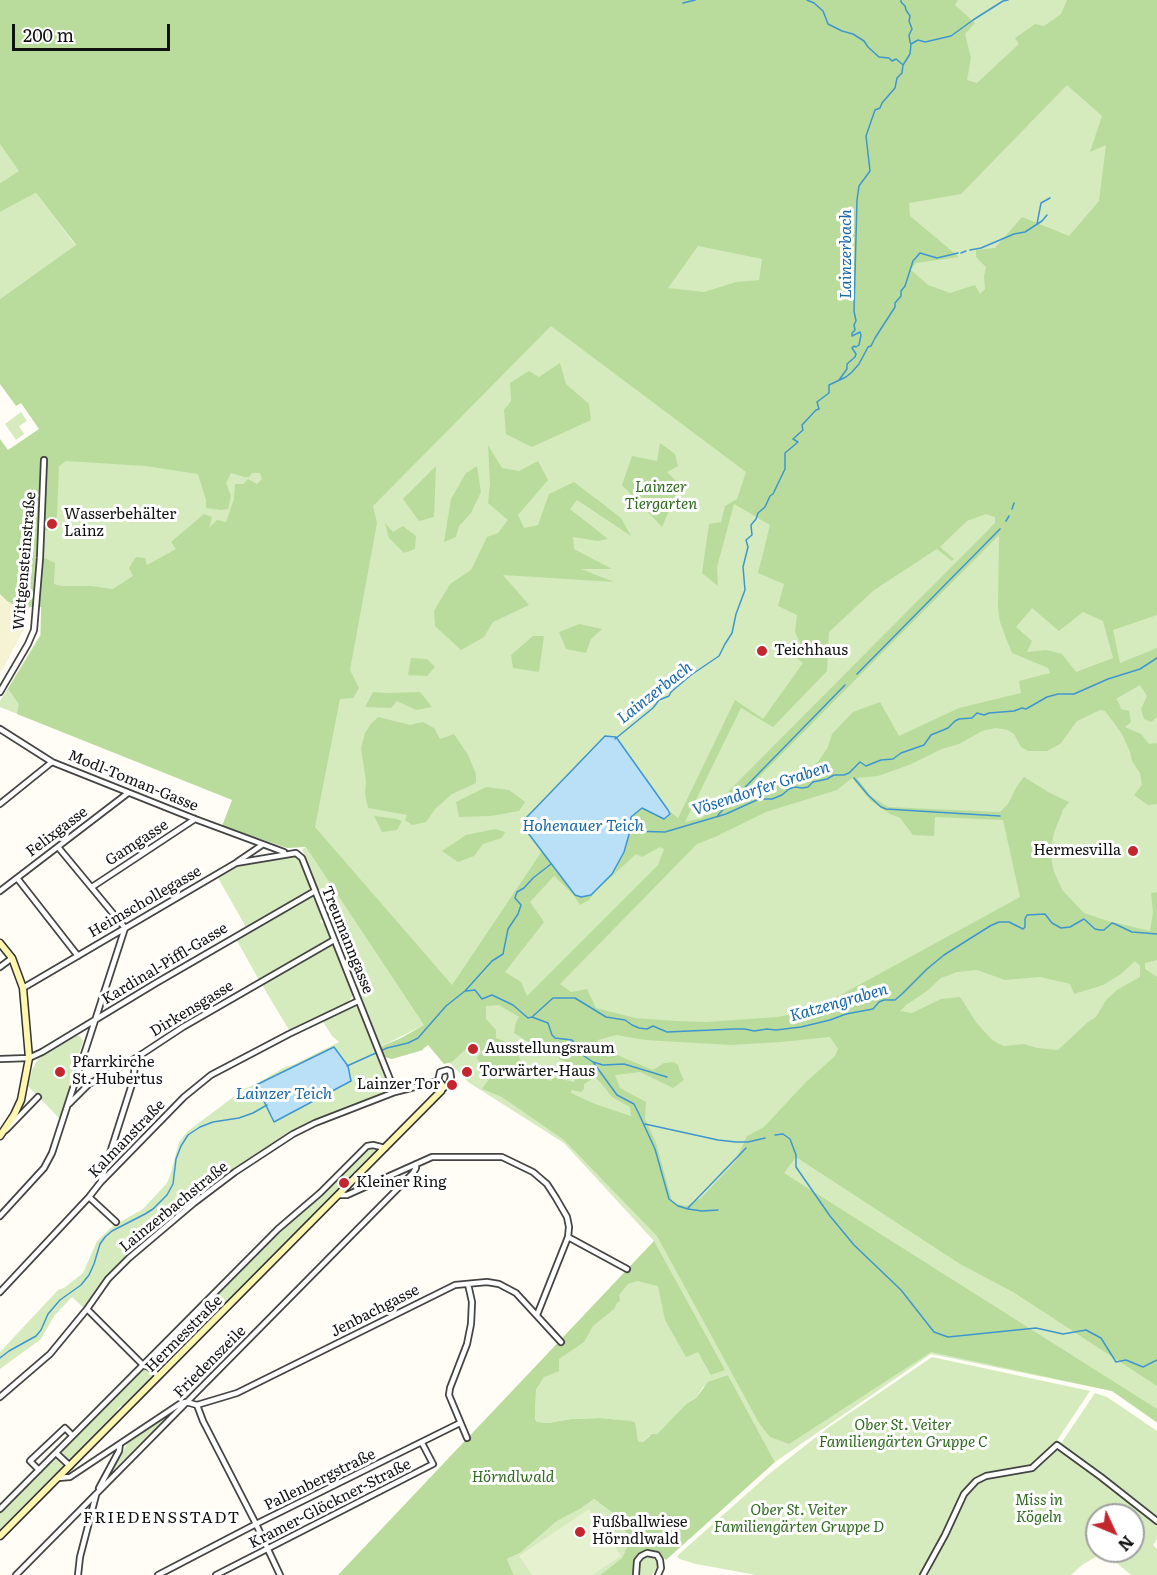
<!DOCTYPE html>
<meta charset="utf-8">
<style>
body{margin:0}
#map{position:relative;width:1157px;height:1575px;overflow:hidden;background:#fffdf5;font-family:Literata,serif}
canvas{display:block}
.north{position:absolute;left:1085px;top:1503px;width:60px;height:60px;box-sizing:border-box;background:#fff;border:2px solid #a0a0a0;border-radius:50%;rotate:134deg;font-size:16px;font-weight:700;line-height:24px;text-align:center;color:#111}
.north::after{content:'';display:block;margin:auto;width:21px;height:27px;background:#c4262e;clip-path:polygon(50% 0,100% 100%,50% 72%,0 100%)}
.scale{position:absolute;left:12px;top:24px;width:158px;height:27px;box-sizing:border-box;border:3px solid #111;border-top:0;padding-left:8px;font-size:18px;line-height:21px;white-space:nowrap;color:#111;-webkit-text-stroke:4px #fff;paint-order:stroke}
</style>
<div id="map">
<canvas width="1157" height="1575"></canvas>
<div class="north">N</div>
<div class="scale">200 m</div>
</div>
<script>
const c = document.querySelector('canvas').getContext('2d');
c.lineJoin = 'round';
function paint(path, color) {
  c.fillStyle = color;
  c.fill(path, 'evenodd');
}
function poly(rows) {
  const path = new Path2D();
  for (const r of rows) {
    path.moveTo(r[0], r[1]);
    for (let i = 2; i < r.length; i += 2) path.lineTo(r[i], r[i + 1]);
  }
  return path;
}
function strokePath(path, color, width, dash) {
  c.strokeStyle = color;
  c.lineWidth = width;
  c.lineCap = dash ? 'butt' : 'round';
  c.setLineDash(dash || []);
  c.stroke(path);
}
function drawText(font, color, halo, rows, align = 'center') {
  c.font = font + ' Literata,serif';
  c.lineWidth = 6;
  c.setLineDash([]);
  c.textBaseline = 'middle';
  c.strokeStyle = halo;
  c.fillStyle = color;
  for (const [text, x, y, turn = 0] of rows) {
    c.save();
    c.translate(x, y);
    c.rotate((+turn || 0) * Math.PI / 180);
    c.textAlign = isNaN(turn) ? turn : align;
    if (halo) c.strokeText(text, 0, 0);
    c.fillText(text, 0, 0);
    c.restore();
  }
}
paint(poly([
 [0,594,7,601,24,611,26,618,25,627,0,674]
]), '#f6f3d4');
paint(poly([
 [210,0,1157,0,1157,1423,1112,1391,931,1354,775,1462,728,1375,703,1387,696,1398,686,1404,657,1434,649,1436,643,1442,638,1441,617,1420,600,1418,571,1419,548,1423,537,1422,535,1419,536,1390,544,1376,536,1367,654,1241,564,1143,468,1082,450,1063,424,1025,380,1047,355,984,358,983,357,980,354,980,302,849,306,847,280,818,0,707,0,701,40,635,49,421],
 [0,144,20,171,0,183],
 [36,193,76,246,0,299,0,212],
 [21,412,27,421,19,426,24,434,16,440,5,424],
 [294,855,300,860,310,887,309,890,246,927,218,878,235,867],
 [312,895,323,919,320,921,322,924,325,922,330,938,259,980,236,939],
 [330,945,334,946,352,993,352,997,348,1002,289,1030,262,985],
 [353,1005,358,1008,378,1059,379,1059,391,1089,388,1093,326,1116,246,1163,209,1188,188,1204,111,1273,84,1308,72,1297,54,1316,41,1339,0,1369,0,1352,58,1290,64,1288,83,1273,97,1241,113,1226,143,1209,167,1183,170,1176,179,1142,188,1131,244,1089,256,1084,285,1067,293,1065,339,1042,332,1036,322,1020],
 [76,1036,80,1036,83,1041,69,1085,70,1088,61,1120,28,1086,32,1070,38,1059],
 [369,1148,374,1148,375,1152,348,1179,347,1178,344,1181,345,1182,159,1370,153,1368,149,1365,149,1362,281,1229],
 [932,1357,1090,1391,1054,1445,1035,1463,1031,1466,983,1474,973,1480,959,1497,942,1536,920,1575,756,1575,696,1564,679,1559,677,1556,769,1474,829,1427],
 [144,1367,150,1370,152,1374,152,1377,125,1405,122,1407,121,1406,117,1409,118,1411,70,1460,65,1458,62,1454,64,1448],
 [1095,1393,1107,1397,1157,1431,1157,1539,1153,1545,1157,1549,1157,1575,1131,1575,1104,1552,1082,1565,1071,1575,928,1575,958,1510,972,1488,981,1481,991,1477,1033,1470,1043,1463,1060,1445],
 [1097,1515,1133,1515,1133,1551,1097,1551],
 [166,1415,167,1417,111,1472,130,1439],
 [55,1457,58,1457,64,1463,64,1466,0,1530,0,1512],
 [594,1499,618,1517,623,1524,628,1540,627,1547,622,1558,600,1575,514,1575,507,1559,520,1553,557,1521,580,1509],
 [647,1556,653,1558,657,1562,657,1569,652,1575,639,1575,639,1562]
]), '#d5ebbd');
paint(poly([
 [0,0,958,0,955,5,975,23,965,34,971,58,967,80,977,83,1019,44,1015,38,1035,24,1044,26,1061,14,1067,0,1157,0,1157,615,1113,630,1120,663,1157,648,1157,717,1151,722,1144,719,1141,709,1147,696,1140,685,1116,699,1119,703,1121,709,1129,711,1131,722,1125,727,1141,734,1149,744,1157,743,1157,804,1148,805,1134,795,1142,785,1140,773,1132,761,1130,752,1122,734,1105,711,1100,710,1077,721,1060,744,1047,751,1028,751,1021,747,1014,734,1008,730,996,728,982,731,959,744,942,749,909,765,878,776,857,778,872,797,888,807,1000,812,1008,804,1017,786,1024,777,1048,792,1069,802,1063,810,1054,833,1050,852,1054,872,1063,891,1084,913,1108,921,1150,931,1153,912,1151,893,1157,892,1157,960,1145,963,1145,969,1157,977,1157,1386,1013,1292,960,1264,796,1157,784,1173,1157,1409,1157,1422,1112,1391,931,1352,789,1444,770,1437,759,1423,657,1236,564,1140,502,1097,482,1089,492,1075,491,1065,479,1063,477,1057,482,1052,472,1043,452,1062,444,1064,428,1045,423,1049,423,1050,392,1059,384,1057,380,1047,401,1038,424,1025,306,847,287,848,222,826,232,800,17,714,19,704,8,689,41,635,41,607,30,607,24,611,7,601,0,594,0,439,8,450,39,429,21,403,16,406,0,384,0,299,76,245,36,193,0,212,0,183,19,171,0,144],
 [1067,85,1102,116,1090,152,1106,145,1099,201,1069,236,1022,217,995,248,976,250,976,257,986,267,984,276,985,289,980,294,975,285,950,293,928,285,911,270,916,263,959,257,910,216,909,203,961,194],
 [698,246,762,259,759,280,736,282,704,292,668,288],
 [551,326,746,472,737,499,725,506,721,522,709,524,702,573,718,586,717,567,734,504,770,525,758,573,784,584,778,606,797,615,795,632,800,643,792,654,803,663,763,719,735,700,678,818,668,810,670,814,664,819,642,808,631,817,630,831,624,852,612,874,592,895,581,897,575,895,542,851,452,985,315,827,340,699,353,698,359,688,350,670,377,523,373,506],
 [66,461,145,466,198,474,206,500,206,508,221,510,228,509,231,496,226,483,231,473,244,477,249,477,252,473,260,473,262,479,257,484,248,479,243,484,235,484,234,499,226,522,217,520,209,528,212,517,204,514,171,542,176,549,147,565,145,558,136,557,129,568,133,576,113,589,91,586,62,586,54,584,55,563,43,557,44,530,54,530,55,528,57,528,58,521,55,520,57,516,59,466],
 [986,514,995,517,995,523,702,818,685,822,741,708,773,727,827,671,829,632,874,590,937,549,952,561,954,559,940,547,967,521],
 [999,535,998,608,1000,622,1006,638,1012,653,1048,668,1050,673,1019,681,1021,693,959,708,899,736,880,702,853,712,832,734,828,747,818,762,800,774,747,798,742,794],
 [1032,608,1059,631,1083,612,1103,621,1113,658,1076,672,1062,654,1046,650,1027,652,1032,641,1016,627],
 [852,778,871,801,890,814,900,818,913,835,934,836,935,817,1003,820,1020,897,813,1010,777,1017,707,1022,676,1021,635,1018,596,1008,587,989,571,992,560,984,697,844,715,837,766,812,837,790],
 [660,847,664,849,658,865,527,996,521,982,505,972,544,922,530,902,554,876,573,894,580,905,589,900,597,890,636,854,642,857],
 [1135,961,1140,966,1140,977,1117,990,1106,1000,1096,1017,1088,1022,1058,1050,1037,1048,1024,1044,1004,1046,997,1043,991,1039,976,1022,960,997,941,999,912,1013,900,1011,906,1005,927,991,941,978,957,972,977,970,1005,980,1040,977,1070,984,1074,994,1103,985,1121,974],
 [499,1005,519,1017,516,1022,514,1033,530,1043,534,1054,549,1049,557,1051,559,1054,559,1059,581,1069,574,1082,553,1077,551,1081,527,1072,519,1057,521,1051,504,1041,496,1038,496,1030,486,1019,486,1006],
 [616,1035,645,1040,731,1045,781,1042,830,1037,838,1049,835,1056,806,1082,764,1127,747,1136,735,1162,701,1198,687,1206,677,1204,672,1201,656,1143,645,1119,646,1102,620,1088,615,1075,640,1072,673,1088,684,1080,680,1072,678,1065,674,1062,664,1063,653,1070,617,1055,608,1057,599,1051,598,1040],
 [595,1077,601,1083,612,1097,630,1107,631,1116,595,1104,571,1093,572,1090,581,1092,584,1089,584,1084],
 [560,363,566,384,589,404,591,420,532,447,506,434,504,410,511,401,510,383,529,371,539,377],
 [660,443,675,454,678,466,667,472,680,485,662,527,622,485,632,456,657,461],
 [488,445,502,468,519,471,538,461,548,480,518,515,524,528,538,525,549,494,574,482,621,518,631,536,577,500,570,509,608,539,598,541,573,537,574,549,612,569,581,569,614,582,503,575,529,605,493,622,484,637,461,650,435,626,434,611,450,584,471,570,487,537,498,533,508,520,488,503,490,484],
 [436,466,434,517,419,521,403,499],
 [477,466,481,492,471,513,459,526,456,537,444,542,451,499,466,473],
 [385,523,393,532,403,526,416,536,415,549,404,553,389,538],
 [579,624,602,629,591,639,586,653,566,649,559,632],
 [533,636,544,636,539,672,513,668,511,655],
 [411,658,427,659,435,667,427,676,408,675],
 [373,692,387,693,420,692,432,707,416,710,397,701,391,708,365,707],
 [378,717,410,725,423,722,434,728,440,739,454,734,468,755,476,774,476,783,452,794,436,808,426,822,412,825,405,820,407,815,368,808,365,794,366,781,361,748,365,733,371,724],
 [486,787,509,790,525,802,519,811,491,816,459,817,456,802],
 [374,816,397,819,402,821,397,830,382,832],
 [495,829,505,832,502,838,483,844,474,856,458,862,442,851,466,835],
 [654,1241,725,1370,711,1375,698,1352,686,1357,665,1320,658,1286,637,1281,628,1284,619,1295,620,1301,617,1303,614,1309,593,1326,584,1342,559,1359,559,1371,544,1377,536,1390,535,1419,537,1422,548,1423,571,1419,600,1418,630,1421,635,1422,638,1441,643,1442,652,1434,657,1434,686,1404,696,1398,708,1382,728,1375,775,1462,666,1560,657,1552,650,1550,637,1555,633,1563,633,1575,600,1575,622,1558,627,1547,628,1540,623,1524,618,1517,594,1499,580,1509,557,1521,520,1553,507,1559,514,1575,338,1575]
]), '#b9dc9c');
paint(poly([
 [589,1509,621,1556,592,1575,532,1575,519,1556]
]), '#e6f2cf');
const water = poly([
 [605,736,616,737,668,810,670,814,664,819,642,808,631,817,630,831,624,852,612,874,591,895,581,897,575,895,525,829,526,818,605,736],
 [334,1047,348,1066,351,1081,274,1122,256,1085,334,1047]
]);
paint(water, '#b9e0f7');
strokePath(water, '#3f96cf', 1.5);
strokePath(poly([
 [807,0,814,3,823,11,828,24,842,31,853,34,864,41,868,47,879,57,889,58,892,61,896,59,902,64],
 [683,3,695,0],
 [911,44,918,40,925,42,951,36,973,20,1003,1,1008,0],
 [1037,224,1041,203,1050,198],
 [970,250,981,248,1014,234,1025,232,1042,221,1047,215],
 [961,253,966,251],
 [839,380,847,369,847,364,855,357,856,354,852,348,854,346,856,347,859,345,861,335,860,332,852,336,852,333,855,330,854,325,856,321,854,311,857,200,859,186,870,171,866,136,875,110,880,108,882,103,895,88,897,78,902,73,903,65,910,54,911,44,910,42,909,35,912,29,909,21,910,16,906,10,905,6,901,2,901,0],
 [1012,509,1014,503],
 [1006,521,1009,516],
 [857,674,1000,529],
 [615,739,653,708,659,700,669,696,671,692,691,675,719,656,725,644,732,633,736,614,745,590,743,567,748,547,746,540,752,535,751,525,756,519,758,513,765,507,770,496,773,494,785,469,785,453,798,442,793,439,803,430,802,425,816,410,819,409,817,402,829,393,829,385,846,377,852,372,859,364,868,347,871,346,875,338,895,307,895,303,901,296,901,291,905,286,913,261,920,253,937,258,958,253],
 [854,778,868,795,881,807,886,809,1000,816],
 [718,815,845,685],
 [629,831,665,832,726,814,759,799,772,799,782,795,789,789,795,787,802,788,808,787,813,782,827,779,834,775,844,775,849,773,860,762,866,766,881,760,893,759,901,753,924,745,931,735,948,728,955,721,959,719,972,718,977,713,984,715,989,713,1014,711,1022,708,1026,709,1047,697,1058,694,1074,694,1108,679,1140,669,1157,658],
 [466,991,475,990,482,999,492,995,513,1005,528,1018,532,1017,553,998,575,998,606,1017,625,1020,632,1025,639,1028,647,1029,653,1026,667,1032,734,1029,745,1029,754,1031,767,1029,776,1030,801,1027,830,1020,846,1014,873,1009,879,1002,884,1000,895,1000,902,994,927,969,944,955,990,926,999,922,1009,922,1023,929,1025,927,1025,919,1027,915,1045,914,1052,923,1061,928,1070,927,1084,919,1095,929,1100,930,1104,930,1112,923,1115,924,1132,932,1157,934],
 [532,1017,548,1023,552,1035,555,1038,572,1040,584,1056,593,1062,617,1095,634,1104,639,1114,655,1149,669,1199,678,1206,688,1209,702,1211,718,1210],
 [593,1062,603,1065,624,1064,667,1077],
 [347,1066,387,1048,408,1043,418,1038,446,1006,465,991,492,961,503,954,508,929,518,914,521,905,515,898,517,892,524,888,533,878,551,864],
 [645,1124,718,1140,736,1142,748,1142,765,1138],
 [775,1135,783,1134,790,1139,796,1155,796,1167,830,1216,854,1245,901,1290,934,1332,948,1337,1036,1328,1063,1334,1086,1330,1101,1338,1116,1362,1126,1360,1143,1367,1157,1360],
 [688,1208,746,1148],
 [0,1358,9,1351,36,1336,41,1330,48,1314,60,1300,81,1285,89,1275,94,1264,100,1244,105,1237,112,1231,145,1214,153,1209,167,1195,173,1184,176,1159,181,1146,188,1135,200,1127,213,1122,239,1118,253,1113,267,1105],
 [926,1575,931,1566]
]), '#3f96cf', 1.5);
const street = poly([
 [0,692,28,644,34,630,40,558,44,460],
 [0,729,52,762,195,819,284,852],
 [0,804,52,762],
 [237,862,262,845],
 [17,878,78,956],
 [92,887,195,819],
 [0,891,128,793],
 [0,967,12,958],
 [23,988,236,863,296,853,302,858,395,1092],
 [0,1059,29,1058,42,1052,156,983,315,891],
 [69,1104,89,1084,136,1058,183,1027,334,940],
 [6,1130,38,1097],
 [101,1181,133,1081,136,1058],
 [338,1195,347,1195,432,1157,502,1157,533,1172,547,1184,556,1198,567,1217,569,1227,568,1237,537,1315],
 [89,1197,116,1222],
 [0,1216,44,1168,52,1153,125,928,58,847],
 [568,1237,627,1269],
 [0,1292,89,1197,100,1183,184,1097,211,1075,289,1034,358,1001],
 [87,1309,143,1365,149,1367,158,1376],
 [0,1397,50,1354,87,1309,108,1279,129,1258,194,1203,235,1172,293,1134,315,1123,395,1092,438,1081,440,1072,447,1070,450,1071,451,1077,449,1083,441,1091],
 [197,1405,203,1421,256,1524,280,1575],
 [467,1438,449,1395,450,1388,467,1344,471,1324,472,1302,468,1284],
 [56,1453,70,1466],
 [39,1470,30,1461,65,1428,72,1435],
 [58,1478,70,1477,181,1403,186,1402,197,1405,237,1393,455,1285,487,1282,499,1284,516,1293,561,1342],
 [99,1488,119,1451,120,1444],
 [0,1509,278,1229,320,1193,367,1146,373,1145,385,1148],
 [16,1575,413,1173,416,1168,416,1164],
 [78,1575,80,1557,96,1495],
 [158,1575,256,1524,460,1423],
 [216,1575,433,1464,422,1443],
 [636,1575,637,1561,641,1556,647,1553,657,1555,660,1560,661,1568,658,1575],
 [923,1575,945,1535,964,1494,976,1481,986,1476,1032,1468,1057,1445,1101,1477,1157,1521]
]);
const secondary = poly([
 [0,943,12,958,23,988,29,1058,21,1100,14,1115,0,1136],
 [0,1536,441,1091,442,1085,438,1081]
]);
strokePath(street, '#444', 8);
strokePath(secondary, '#333', 9);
strokePath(street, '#fff', 4.5);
strokePath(secondary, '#fff6b0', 6);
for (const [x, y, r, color] of [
 [52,524,6,"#c4262e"],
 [762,651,6,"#c4262e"],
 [1133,851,6,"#c4262e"],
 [473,1049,6,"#c4262e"],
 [60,1072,6,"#c4262e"],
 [467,1072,6,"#c4262e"],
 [452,1085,6,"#c4262e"],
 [344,1183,6,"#c4262e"],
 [580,1532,6,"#c4262e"]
]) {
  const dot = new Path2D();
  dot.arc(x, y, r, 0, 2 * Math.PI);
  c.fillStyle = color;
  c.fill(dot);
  strokePath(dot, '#fff', 2);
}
drawText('italic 15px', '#2f6b1f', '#fff', [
 ["Lainzer",661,488],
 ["Tiergarten",661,505],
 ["Ober St. Veiter",903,1426],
 ["Familiengärten Gruppe C",903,1443],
 ["Hörndlwald",513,1478],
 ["Miss in",1039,1501],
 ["Kögeln",1039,1518],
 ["Ober St. Veiter",799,1511],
 ["Familiengärten Gruppe D",799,1528]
]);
drawText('15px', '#111', '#fff', [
 ["Wasserbehälter",64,515],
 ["Lainz",64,532],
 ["Teichhaus",774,651],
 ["Hermesvilla",1121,851,"right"],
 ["Ausstellungsraum",485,1049],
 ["Pfarrkirche",72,1063],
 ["St. Hubertus",72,1080],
 ["Torwärter-Haus",479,1072],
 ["Lainzer Tor",440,1085,"right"],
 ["Kleiner Ring",356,1183],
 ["Fußballwiese",592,1523],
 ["Hörndlwald",592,1540]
], 'left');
drawText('15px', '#111', '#fff', [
 ["Wittgensteinstraße",25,561,-85],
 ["Modl-Toman-Gasse",133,781,22],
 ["Felixgasse",57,832,-37],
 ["Gamgasse",137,843,-33],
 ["Heimschollegasse",145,902,-30],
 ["Treumanngasse",347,940,68],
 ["Kardinal-Piffl-Gasse",165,964,-31],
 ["Dirkensgasse",192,1009,-31],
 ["Kalmanstraße",127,1139,-46],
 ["Lainzerbachstraße",174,1207,-39],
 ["Jenbachgasse",375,1311,-27],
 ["Hermesstraße",184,1334,-45],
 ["Friedenszeile",210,1362,-45],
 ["Pallenbergstraße",320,1480,-26],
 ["Kramer-Glöckner-Straße",330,1504,-27]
]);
drawText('italic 16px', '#1768a6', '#fff', [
 ["Lainzerbach",846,254,-90],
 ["Lainzerbach",655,693,-38],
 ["Vösendorfer Graben",761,789,-18],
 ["Hohenauer Teich",583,826],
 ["Katzengraben",839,1003,-16],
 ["Lainzer Teich",284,1094]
]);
c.letterSpacing = '1.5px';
drawText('16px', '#111', '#fff', [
 ["FRIEDENSSTADT",162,1518]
]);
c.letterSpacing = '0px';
</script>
